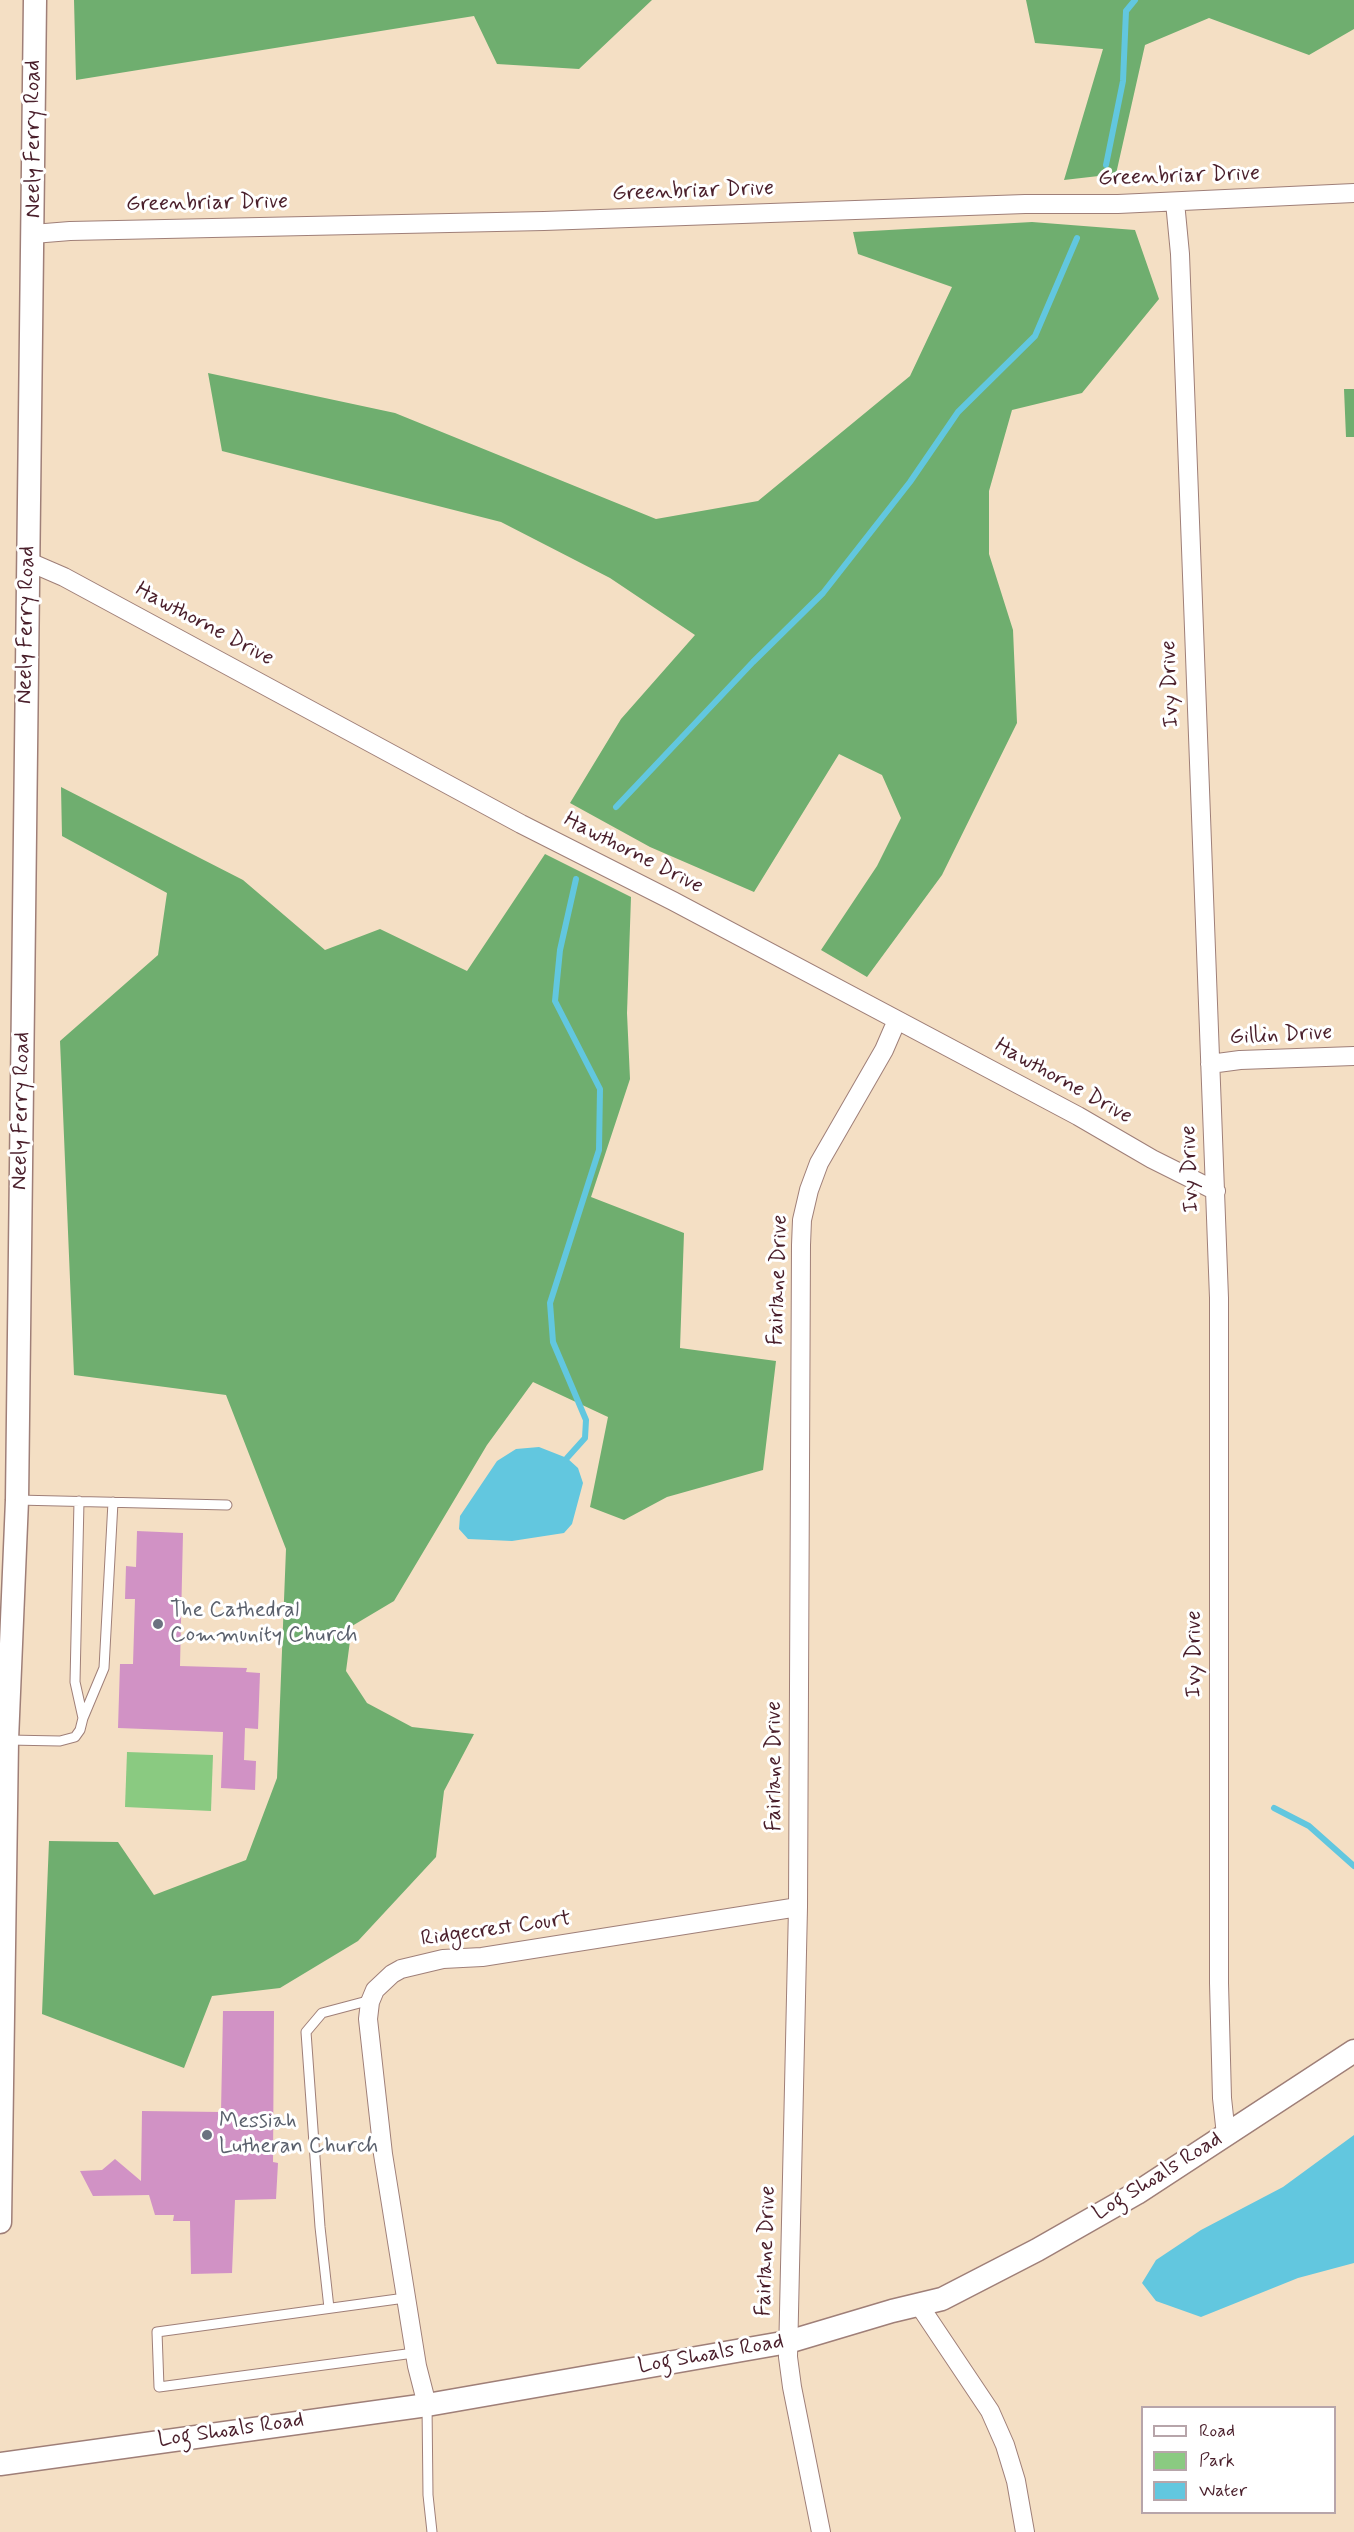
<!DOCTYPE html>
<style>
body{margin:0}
#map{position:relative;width:1354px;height:2532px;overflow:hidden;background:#f4dfc4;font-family:Mynerve,sans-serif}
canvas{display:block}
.legend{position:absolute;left:1141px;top:2406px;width:195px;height:108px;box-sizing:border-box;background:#fff;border:2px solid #b7a5aa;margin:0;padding:8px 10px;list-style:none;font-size:18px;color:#4a1f2b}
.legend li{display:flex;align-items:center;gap:12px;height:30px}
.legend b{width:30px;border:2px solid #b7a5aa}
</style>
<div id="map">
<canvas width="1354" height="2532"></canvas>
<ul class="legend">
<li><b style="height:8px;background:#fff"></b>Road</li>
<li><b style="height:16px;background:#8aca81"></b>Park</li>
<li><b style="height:16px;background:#62c7df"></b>Water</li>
</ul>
</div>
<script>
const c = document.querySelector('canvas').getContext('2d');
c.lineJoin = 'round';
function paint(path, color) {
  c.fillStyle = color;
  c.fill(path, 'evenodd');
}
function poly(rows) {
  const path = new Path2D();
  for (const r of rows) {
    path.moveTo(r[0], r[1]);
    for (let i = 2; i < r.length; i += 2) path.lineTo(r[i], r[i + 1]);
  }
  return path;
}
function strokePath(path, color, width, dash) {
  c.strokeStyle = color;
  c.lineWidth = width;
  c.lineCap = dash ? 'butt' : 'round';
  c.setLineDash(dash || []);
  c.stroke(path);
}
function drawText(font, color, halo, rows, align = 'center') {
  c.font = font + ' Mynerve,sans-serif';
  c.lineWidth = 6;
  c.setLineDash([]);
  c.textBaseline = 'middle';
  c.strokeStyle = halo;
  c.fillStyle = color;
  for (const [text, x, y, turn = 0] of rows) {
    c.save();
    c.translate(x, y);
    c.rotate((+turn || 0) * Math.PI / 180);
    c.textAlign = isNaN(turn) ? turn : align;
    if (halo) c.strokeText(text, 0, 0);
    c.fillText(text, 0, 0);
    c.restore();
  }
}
paint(poly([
 [127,1752,213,1755,211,1811,125,1807]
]), '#8aca81');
paint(poly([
 [74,0,652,0,579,69,497,64,474,16,76,80],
 [1026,0,1354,0,1354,29,1309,55,1209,18,1145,45,1116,174,1064,180,1103,49,1035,43],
 [1032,222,1135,230,1159,299,1082,393,1012,410,989,491,989,554,1013,630,1017,723,942,875,867,977,821,950,877,866,901,818,882,775,839,754,754,892,650,847,570,803,621,719,695,635,610,578,501,522,222,451,208,373,395,413,656,519,758,501,910,376,952,287,858,254,853,232],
 [1344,389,1354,389,1354,437,1346,437],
 [61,787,243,880,325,950,380,929,467,971,545,854,631,897,627,1013,630,1079,591,1197,684,1233,680,1348,776,1361,763,1470,667,1497,624,1520,590,1507,608,1417,533,1382,487,1445,394,1601,352,1626,346,1671,367,1703,412,1727,474,1734,444,1791,436,1857,358,1941,280,1988,212,1996,184,2068,42,2014,49,1841,118,1842,154,1895,246,1860,277,1778,286,1549,226,1395,74,1375,60,1041,158,955,167,893,62,836]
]), '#6fae6f');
paint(poly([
 [539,1447,567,1458,578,1468,583,1483,572,1524,564,1533,512,1541,468,1539,459,1529,460,1516,497,1461,516,1449],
 [1354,2135,1354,2263,1298,2278,1201,2317,1156,2301,1142,2283,1156,2260,1201,2230,1283,2187]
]), '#62c7df');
strokePath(poly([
 [1106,165,1123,81,1126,11,1135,0],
 [616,807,753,662,823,593,910,482,958,412,1035,336,1077,238],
 [567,1458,585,1438,586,1420,553,1342,550,1303,599,1150,600,1089,555,1001,560,950,576,879],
 [1274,1808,1309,1826,1354,1866]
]), '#62c7df', 6);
paint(poly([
 [137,1531,183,1533,180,1666,247,1668,246,1672,260,1673,258,1729,245,1728,244,1760,256,1761,255,1790,221,1788,223,1732,118,1728,120,1664,133,1664,135,1599,125,1599,126,1566,136,1567],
 [223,2011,274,2011,273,2162,278,2163,276,2199,235,2200,232,2273,191,2274,190,2221,173,2221,174,2215,155,2215,149,2195,93,2196,80,2171,102,2170,115,2159,141,2181,142,2111,221,2112]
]), '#d192c5');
const service = poly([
 [17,1500,227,1505],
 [79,1501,75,1682,83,1718],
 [8,1740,60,1741,75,1737,80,1730,83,1718,104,1668,113,1502],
 [405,2298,157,2332,159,2387,414,2353],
 [329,2308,320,2227,306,2032,322,2013,371,2000],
 [427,2405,428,2495,432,2532]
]);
const minor = poly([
 [1175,202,1180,254,1219,1298,1219,1983,1222,2098,1226,2135],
 [33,234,70,231,544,221,1025,204,1118,204,1354,193],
 [27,561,64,577,521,824,673,901,1078,1116,1152,1159,1216,1191],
 [1210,1064,1240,1060,1354,1056],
 [919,2305,990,2411,1005,2445,1016,2481,1025,2532],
 [427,2405,417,2366,383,2154,368,2019,370,2002,375,1990,392,1974,401,1969,443,1959,482,1957,798,1907],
 [821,2532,792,2387,788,2357,798,1907,801,1245,802,1220,809,1190,819,1163,884,1050,897,1020]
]);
const tertiary = poly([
 [0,2222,7,1740,17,1500,35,0],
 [0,2464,427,2405,788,2342,892,2311,942,2299,1037,2250,1137,2193,1354,2051]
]);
strokePath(service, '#9f7f78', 11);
strokePath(minor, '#9f7f78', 20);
strokePath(tertiary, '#9f7f78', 25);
strokePath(service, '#fff', 9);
strokePath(minor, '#fff', 18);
strokePath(tertiary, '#fff', 22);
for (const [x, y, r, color] of [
 [158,1624,6,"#6b7280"],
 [207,2135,6,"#6b7280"]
]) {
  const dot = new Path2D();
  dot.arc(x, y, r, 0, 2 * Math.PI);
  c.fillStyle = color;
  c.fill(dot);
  strokePath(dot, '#fff', 2);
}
drawText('22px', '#4a1f2b', '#fff', [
 ["Neely Ferry Road",34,139,-90],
 ["Greenbriar Drive",1179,177,-2],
 ["Greenbriar Drive",693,192,-2],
 ["Greenbriar Drive",207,204,-1],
 ["Neely Ferry Road",27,625,-89],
 ["Hawthorne Drive",204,625,28],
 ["Ivy Drive",1171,684,-92],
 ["Hawthorne Drive",633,854,27],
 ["Gillin Drive",1281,1036,-3],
 ["Hawthorne Drive",1063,1082,29],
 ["Neely Ferry Road",22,1111,-89],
 ["Ivy Drive",1191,1169,-92],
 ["Fairlane Drive",779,1280,-88],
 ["Ivy Drive",1195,1654,-90],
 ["Fairlane Drive",775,1766,-90],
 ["Ridgecrest Court",496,1930,-8],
 ["Log Shoals Road",1158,2177,-32],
 ["Fairlane Drive",767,2251,-88],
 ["Log Shoals Road",711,2355,-10],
 ["Log Shoals Road",231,2431,-8]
]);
drawText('22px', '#5b616d', '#fff', [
 ["The Cathedral",170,1611],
 ["Community Church",170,1636],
 ["Messiah",219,2122],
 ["Lutheran Church",219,2147]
], 'left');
</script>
